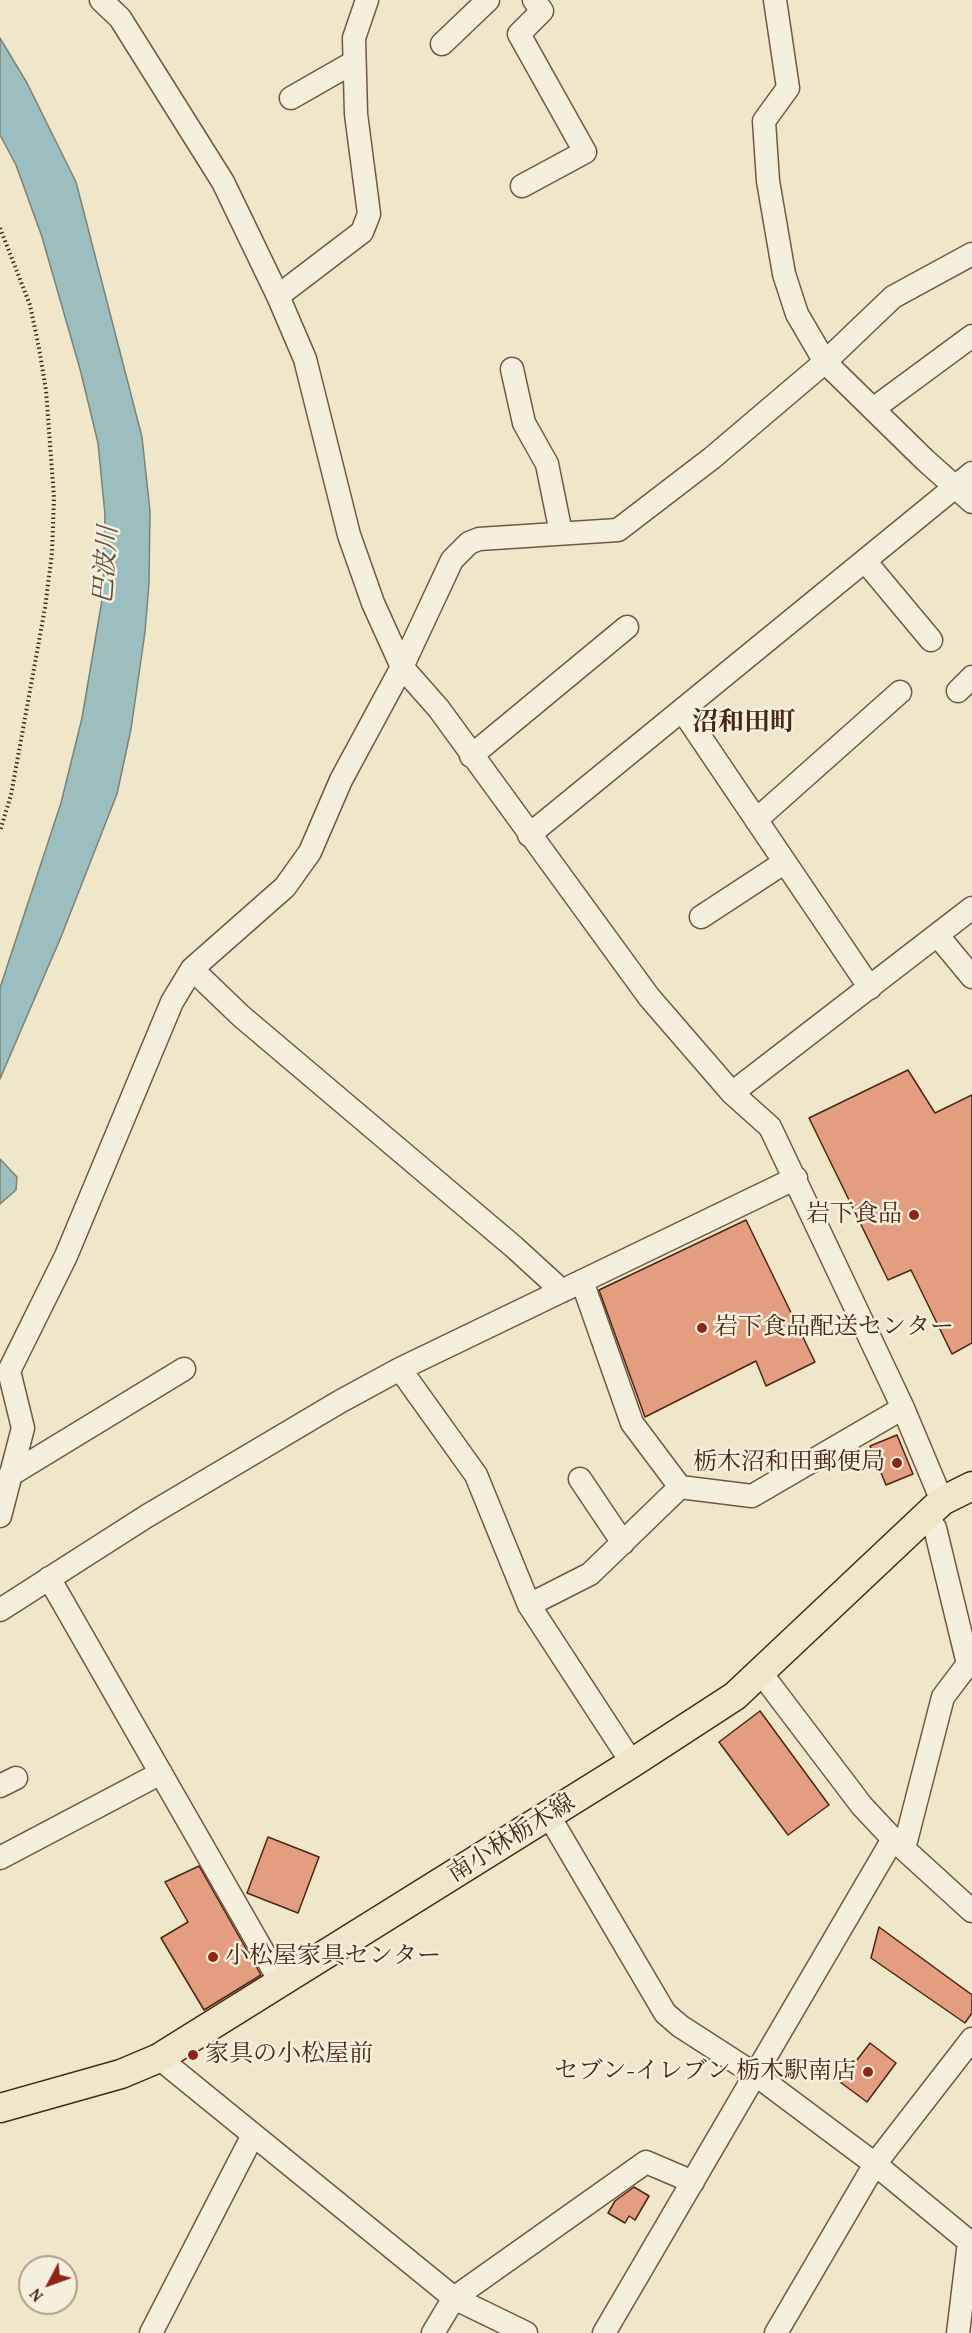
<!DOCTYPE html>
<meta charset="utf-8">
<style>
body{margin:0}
#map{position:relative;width:972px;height:2333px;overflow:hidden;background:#f0e7ca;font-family:"Gentium Book Plus",serif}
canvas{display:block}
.north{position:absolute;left:18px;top:2255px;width:60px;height:60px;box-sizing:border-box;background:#f5efdd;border:2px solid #b09f8c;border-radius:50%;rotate:229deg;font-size:16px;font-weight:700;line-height:24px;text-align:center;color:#492713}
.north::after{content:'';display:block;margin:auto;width:21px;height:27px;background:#8f2418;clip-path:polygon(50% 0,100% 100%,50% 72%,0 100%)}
</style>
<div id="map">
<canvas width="972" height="2333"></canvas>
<div class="north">N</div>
</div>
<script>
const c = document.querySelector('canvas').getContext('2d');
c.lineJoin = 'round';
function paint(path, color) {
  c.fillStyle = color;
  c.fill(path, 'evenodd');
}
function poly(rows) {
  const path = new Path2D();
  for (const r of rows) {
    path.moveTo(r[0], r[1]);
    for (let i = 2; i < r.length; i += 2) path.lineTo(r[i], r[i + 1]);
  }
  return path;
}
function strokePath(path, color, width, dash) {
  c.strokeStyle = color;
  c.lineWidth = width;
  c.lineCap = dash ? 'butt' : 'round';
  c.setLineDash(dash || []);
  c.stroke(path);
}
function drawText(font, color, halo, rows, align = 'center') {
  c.font = font + ' "Gentium Book Plus","Noto Serif JP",serif';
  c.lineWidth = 5;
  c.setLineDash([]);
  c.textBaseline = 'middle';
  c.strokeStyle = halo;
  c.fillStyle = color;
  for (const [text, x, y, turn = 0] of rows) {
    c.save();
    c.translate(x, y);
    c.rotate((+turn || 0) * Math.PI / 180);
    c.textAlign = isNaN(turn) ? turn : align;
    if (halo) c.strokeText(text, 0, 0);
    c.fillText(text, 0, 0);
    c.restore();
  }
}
const water = poly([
 [0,38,27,83,76,182,142,437,150,511,149,583,145,632,131,729,117,794,61,937,0,1079,0,988,61,803,82,718,103,594,105,515,98,443,80,369,42,237,16,165,0,135,0,38],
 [0,1159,17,1177,16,1190,0,1204,0,1159]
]);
paint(water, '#9dbebf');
strokePath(water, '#7b827a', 1.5);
const building = poly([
 [908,1070,935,1113,972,1095,972,1343,952,1354,911,1270,888,1280,809,1118,908,1070],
 [746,1220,815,1362,766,1386,756,1361,645,1417,599,1290,746,1220],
 [897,1435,913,1474,886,1485,870,1446,897,1435],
 [760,1711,829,1805,788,1835,719,1742,760,1711],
 [268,1837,319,1857,298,1913,247,1893,268,1837],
 [199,1866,261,1975,204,2010,161,1938,188,1922,165,1882,199,1866],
 [879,1927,972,1995,972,2013,965,2023,871,1958,879,1927],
 [870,2043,896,2063,867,2102,840,2082,870,2043],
 [634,2187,649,2196,635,2220,629,2216,625,2223,608,2213,615,2201,634,2187]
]);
paint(building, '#e59d80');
strokePath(building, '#492713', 1.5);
const minor = poly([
 [101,0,120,18,223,182,278,296,305,359,349,535,373,603,402,667,439,709,649,997,732,1093,770,1127,903,1408,942,1501],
 [775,0,788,88,764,121,768,181,784,274,797,314,825,362,925,460,972,502],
 [442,44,488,0],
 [291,98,354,62],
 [522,186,585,152,519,34,542,11,534,0],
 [278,296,362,232,369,214,356,114,354,38,367,0],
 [512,369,524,423,547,464,561,533],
 [873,409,972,336],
 [865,561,931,640],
 [958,691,972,677],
 [682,710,870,988],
 [471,756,627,627],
 [756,820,900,692],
 [529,835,972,473],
 [701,917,785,862],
 [938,936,972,977],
 [192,969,241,1016,514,1247,562,1291],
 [732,1093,972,908],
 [582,1281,632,1423,680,1487,752,1496,903,1408],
 [400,1369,476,1475,529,1605,632,1763],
 [10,1475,184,1369],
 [580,1479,623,1543],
 [0,1516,23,1428,9,1371,66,1256,172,1002,192,969,285,887,310,852,341,780,402,667,452,560,469,543,479,539,618,530,712,458,825,362,893,297,972,254],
 [49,1578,281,1983],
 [529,1605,590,1574,680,1487],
 [0,1610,147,1516,341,1401,400,1369,796,1178],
 [761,1673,862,1806,893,1839,972,1911],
 [0,1786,16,1778],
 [549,1816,665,2013,680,2026,756,2075,875,2164,972,2244],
 [893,1839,906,1841,943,1697,968,1664,935,1528,924,1518],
 [0,1858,161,1773],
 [159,2058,454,2298,526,2333],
 [151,2333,253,2135],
 [433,2333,454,2298,646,2162,693,2182],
 [604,2333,893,1839],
 [776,2333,875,2164,972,2039],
 [958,2333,969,2242]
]);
const major = poly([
 [0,2108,121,2074,159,2058,632,1763,735,1696,942,1501,972,1486]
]);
strokePath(minor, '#735741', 25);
strokePath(major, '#492713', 31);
strokePath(poly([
 [0,228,30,305,39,348,46,390,54,498,52,553,45,608,11,795,0,831]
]), '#492713', 4, [1.5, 3]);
strokePath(minor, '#f5efdd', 22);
strokePath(major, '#f0e7ca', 28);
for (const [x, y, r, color] of [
 [914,1215,6,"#8f2418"],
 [702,1328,6,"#8f2418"],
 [897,1463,6,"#8f2418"],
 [213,1957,6,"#8f2418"],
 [193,2055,6,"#8f2418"],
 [868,2072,6,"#8f2418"]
]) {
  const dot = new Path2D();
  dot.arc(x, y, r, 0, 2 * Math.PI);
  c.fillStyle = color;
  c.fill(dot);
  strokePath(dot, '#f5efdd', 2);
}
drawText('24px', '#492713', '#f5efdd', [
 ["岩下食品",902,1215],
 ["岩下食品配送センター",714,1328,"left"],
 ["栃木沼和田郵便局",885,1463],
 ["小松屋家具センター",225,1957,"left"],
 ["家具の小松屋前",205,2055,"left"],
 ["セブン-イレブン 栃木駅南店",856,2072]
], 'right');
drawText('24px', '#492713', '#f5efdd', [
 ["南小林栃木線",512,1839,-32]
]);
drawText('italic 26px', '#5e4d3e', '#f5efdd', [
 ["巴波川",107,565,-86]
]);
drawText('bold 26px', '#492713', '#f5efdd', [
 ["沼和田町",744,723]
]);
</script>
